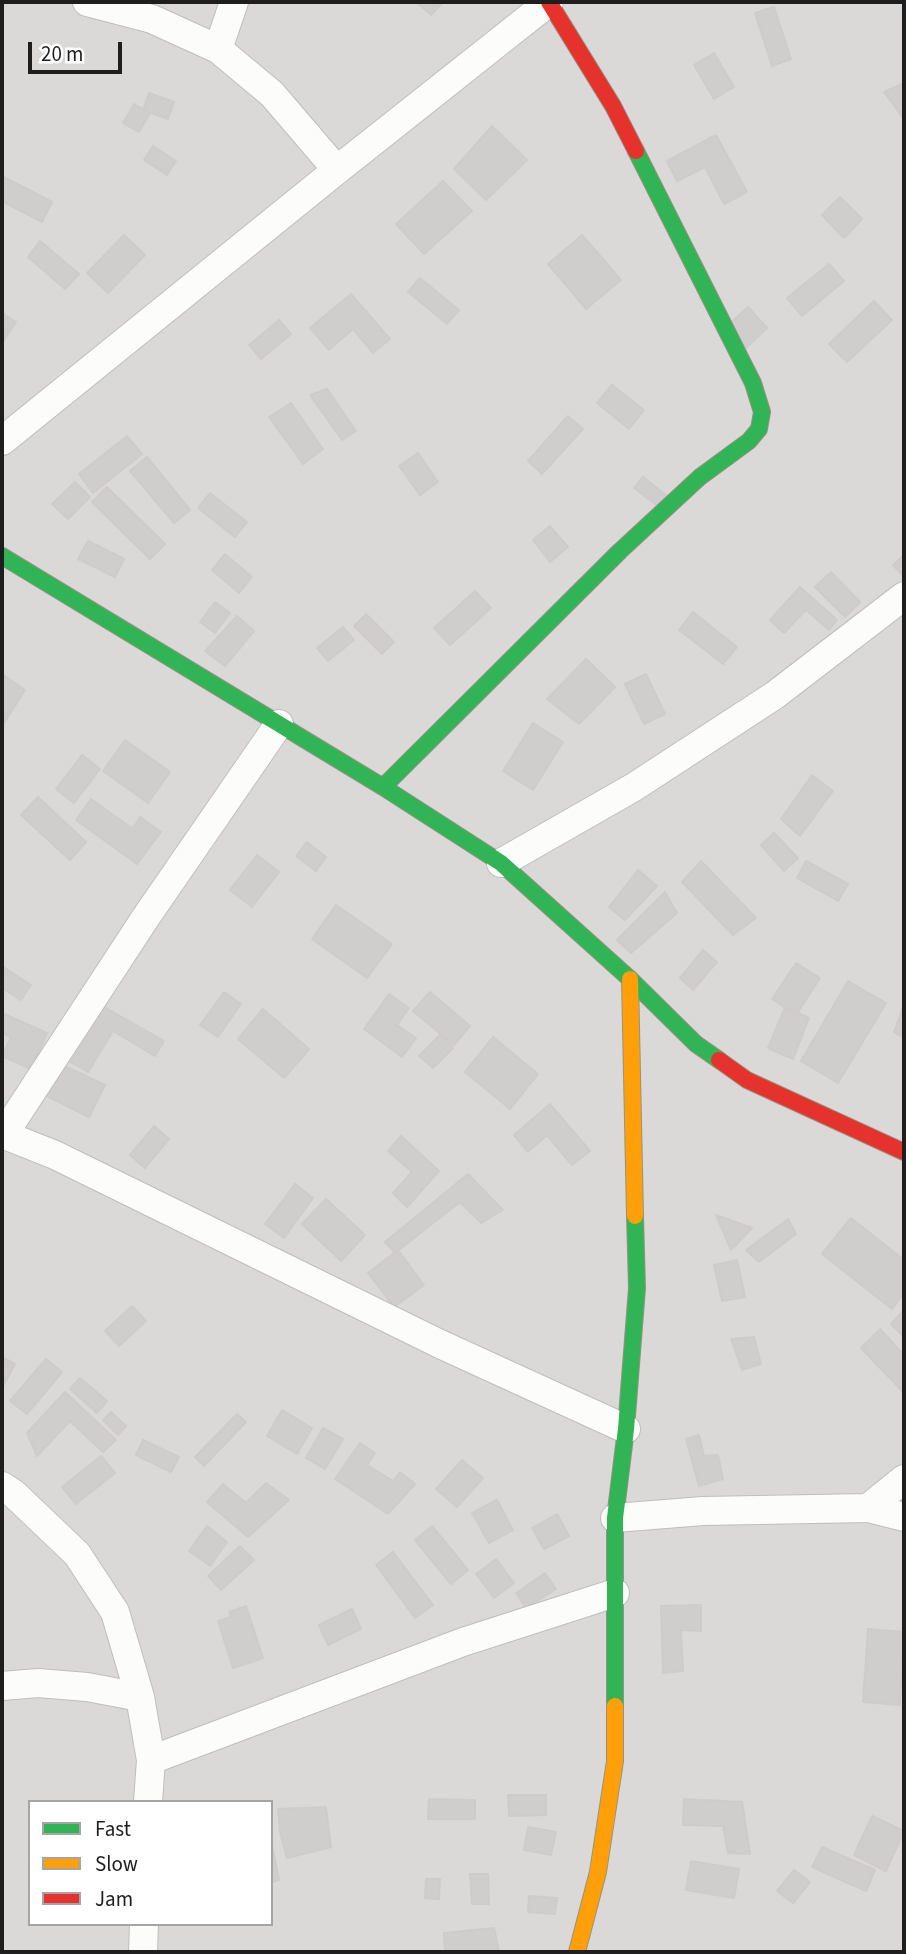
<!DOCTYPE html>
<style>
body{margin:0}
#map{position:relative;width:906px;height:1954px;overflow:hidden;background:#ece9e7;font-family:"Source Sans 3",sans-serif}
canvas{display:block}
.frame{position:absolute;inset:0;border:4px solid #1e1e1e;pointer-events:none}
.legend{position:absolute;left:28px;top:1800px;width:245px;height:126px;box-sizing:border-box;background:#fff;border:2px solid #a5a5a5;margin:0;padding:9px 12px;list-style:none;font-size:21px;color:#1e1e1e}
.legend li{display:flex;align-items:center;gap:14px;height:35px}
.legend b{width:35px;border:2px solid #a5a5a5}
.scale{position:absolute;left:28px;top:42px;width:94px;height:32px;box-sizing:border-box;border:4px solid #1e1e1e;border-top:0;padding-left:9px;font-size:21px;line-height:24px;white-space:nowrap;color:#1e1e1e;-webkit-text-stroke:5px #fff;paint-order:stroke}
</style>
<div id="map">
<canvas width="906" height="1954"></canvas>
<div class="frame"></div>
<ul class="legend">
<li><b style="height:9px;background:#30b455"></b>Fast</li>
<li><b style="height:9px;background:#ff9f0a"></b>Slow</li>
<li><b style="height:9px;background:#e5322d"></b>Jam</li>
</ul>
<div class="scale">20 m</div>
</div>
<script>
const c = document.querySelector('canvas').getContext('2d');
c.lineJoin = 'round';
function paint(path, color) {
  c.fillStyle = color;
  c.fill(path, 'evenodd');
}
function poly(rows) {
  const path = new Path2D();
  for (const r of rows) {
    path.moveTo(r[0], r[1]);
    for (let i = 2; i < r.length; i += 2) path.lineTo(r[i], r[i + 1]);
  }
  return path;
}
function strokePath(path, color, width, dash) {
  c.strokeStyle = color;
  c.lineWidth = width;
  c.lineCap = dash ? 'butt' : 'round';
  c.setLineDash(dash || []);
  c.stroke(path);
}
paint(poly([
 [2,2,904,2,904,1952,2,1952],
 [30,1802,271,1802,271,1924,30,1924]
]), '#dbd9d8');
const building = poly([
 [416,2,443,2,431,15,416,2],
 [774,7,791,59,772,66,755,13,774,7],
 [714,53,734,87,714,99,694,65,714,53],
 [904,83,904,119,884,92,904,83],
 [149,93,174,102,168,119,143,110,149,93],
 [134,104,150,113,139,132,123,123,134,104],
 [492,126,527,160,486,200,454,169,492,126],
 [716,135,747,192,724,204,705,167,677,181,667,161,716,135],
 [153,146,176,161,167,175,144,160,153,146],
 [2,176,52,202,42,222,2,201,2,176],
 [443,181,472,211,424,254,396,224,443,181],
 [840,197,862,219,844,238,822,215,840,197],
 [124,235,145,255,108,293,87,273,124,235],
 [582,235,621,280,586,309,548,264,582,235],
 [40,241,79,274,65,289,28,257,40,241],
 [829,264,844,281,802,316,787,298,829,264],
 [420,278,459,310,447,324,408,292,420,278],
 [351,294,390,339,373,353,353,329,329,350,310,328,351,294],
 [874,301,892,320,847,362,829,344,874,301],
 [748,307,767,328,746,348,727,326,748,307],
 [2,313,16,322,3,342,2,342,2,313],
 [279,320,291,334,261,359,249,345,279,320],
 [612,385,644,410,629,429,597,403,612,385],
 [327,389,356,431,342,440,310,395,327,389],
 [291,403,323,449,303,464,269,417,291,403],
 [568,416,583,429,542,474,528,461,568,416],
 [127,436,142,454,93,493,79,474,127,436],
 [418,453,438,482,420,495,399,466,418,453],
 [147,457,190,510,174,523,130,471,147,457],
 [643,477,667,496,659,507,634,488,643,477],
 [75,482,90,497,68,519,52,504,75,482],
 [107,487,165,544,150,559,92,502,107,487],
 [210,493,247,522,235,537,198,508,210,493],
 [550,526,568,547,550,562,533,540,550,526],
 [88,541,124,559,115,577,78,559,88,541],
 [225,554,252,577,239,593,212,570,225,554],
 [904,555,904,577,893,565,904,555],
 [831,572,860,602,845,617,815,587,831,572],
 [800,587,837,620,829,630,806,610,784,633,770,620,800,587],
 [475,591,491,608,450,645,434,628,475,591],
 [215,602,230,613,215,633,200,622,215,602],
 [693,612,737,647,723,664,679,630,693,612],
 [366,614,394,642,382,654,354,626,366,614],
 [237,616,254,631,225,666,205,651,237,616],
 [343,627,354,640,328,661,317,648,343,627],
 [586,659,615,687,579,724,547,699,586,659],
 [2,674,25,690,2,726,2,674],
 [646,674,665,714,644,724,625,684,646,674],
 [533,723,563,742,533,790,503,771,533,723],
 [125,740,170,772,148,803,103,771,125,740],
 [82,755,100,769,74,803,56,789,82,755],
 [812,775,833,791,800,836,781,819,812,775],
 [38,797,86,842,70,860,21,815,38,797],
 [91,799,133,829,140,817,161,832,137,864,76,820,91,799],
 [774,833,798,858,784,871,761,845,774,833],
 [307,842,326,857,316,871,296,856,307,842],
 [257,855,279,872,252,907,230,890,257,855],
 [701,861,756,918,733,935,682,882,701,861],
 [806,861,848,884,838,901,797,878,806,861],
 [638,870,657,886,625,920,609,907,638,870],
 [665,892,677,913,631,953,617,940,665,892],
 [336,905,392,944,367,978,312,939,336,905],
 [703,950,717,962,693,990,680,978,703,950],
 [796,963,820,978,796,1015,772,999,796,963],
 [2,966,31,985,21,1000,2,988,2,966],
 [848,981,886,1003,838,1083,801,1061,848,981],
 [224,992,241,1004,218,1037,200,1025,224,992],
 [430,992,470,1026,454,1045,413,1011,430,992],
 [389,994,409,1008,397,1025,416,1038,402,1057,364,1029,389,994],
 [99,1004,164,1041,155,1056,113,1031,88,1072,67,1060,99,1004],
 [904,1005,904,1038,894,1032,904,1005],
 [785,1007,809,1018,793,1059,768,1048,785,1007],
 [263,1009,309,1049,284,1078,238,1039,263,1009],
 [2,1013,47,1033,31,1069,2,1056,11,1037,2,1033,2,1013],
 [440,1035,453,1048,433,1068,419,1056,440,1035],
 [493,1037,538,1074,510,1109,465,1072,493,1037],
 [56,1062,105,1085,89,1117,41,1093,56,1062],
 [550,1104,590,1151,572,1165,547,1135,528,1152,514,1135,550,1104],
 [154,1126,169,1139,145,1168,130,1155,154,1126],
 [401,1136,439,1171,407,1207,393,1193,412,1172,388,1151,401,1136],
 [468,1174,503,1210,481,1223,460,1202,395,1253,385,1242,468,1174],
 [295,1184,313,1198,284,1238,265,1224,295,1184],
 [326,1199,365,1235,341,1261,302,1224,326,1199],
 [716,1215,752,1228,731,1250,716,1215],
 [851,1218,904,1260,904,1293,892,1309,822,1254,851,1218],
 [788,1219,796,1234,759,1262,746,1250,788,1219],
 [398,1250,424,1285,394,1307,368,1273,398,1250],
 [737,1260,745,1297,722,1301,714,1265,737,1260],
 [132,1306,146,1321,119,1346,105,1331,132,1306],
 [904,1310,904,1337,891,1324,904,1310],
 [880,1329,904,1355,904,1393,861,1348,880,1329],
 [754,1337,761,1364,742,1370,731,1339,754,1337],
 [2,1357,15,1364,2,1388,2,1357],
 [46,1359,62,1372,27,1414,10,1401,46,1359],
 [80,1378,107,1401,97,1413,70,1389,80,1378],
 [65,1392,116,1440,103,1452,70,1421,37,1456,27,1433,65,1392],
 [282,1410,312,1428,297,1454,267,1436,282,1410],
 [111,1412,126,1426,118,1435,103,1420,111,1412],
 [237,1414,246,1422,204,1466,195,1457,237,1414],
 [323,1428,343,1439,325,1469,306,1458,323,1428],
 [699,1435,704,1456,718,1455,723,1479,699,1486,686,1439,699,1435],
 [143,1440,179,1457,171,1472,136,1455,143,1440],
 [360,1443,375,1453,367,1465,393,1481,400,1472,415,1484,388,1514,335,1479,360,1443],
 [101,1456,115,1473,76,1504,62,1487,101,1456],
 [462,1460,483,1478,457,1507,436,1489,462,1460],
 [266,1483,289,1500,248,1537,207,1502,223,1484,246,1503,266,1483],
 [497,1500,513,1530,489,1543,472,1513,497,1500],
 [557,1514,569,1536,544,1549,532,1528,557,1514],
 [207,1526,227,1542,210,1566,189,1551,207,1526],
 [432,1526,468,1570,451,1584,415,1540,432,1526],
 [240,1546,254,1560,221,1590,208,1576,240,1546],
 [393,1552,433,1605,415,1618,376,1565,393,1552],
 [496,1559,514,1583,494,1598,476,1574,496,1559],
 [545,1573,556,1589,526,1608,516,1593,545,1573],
 [701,1605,701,1631,681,1630,683,1671,663,1673,661,1606,701,1605],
 [246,1606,263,1658,233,1668,218,1621,231,1617,229,1612,246,1606],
 [352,1609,361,1629,328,1645,319,1625,352,1609],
 [868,1629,904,1632,900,1705,863,1702,868,1629],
 [508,1795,546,1795,546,1815,509,1816,508,1795],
 [429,1799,475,1800,475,1819,428,1819,429,1799],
 [684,1799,742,1802,750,1854,728,1853,723,1826,683,1825,684,1799],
 [326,1807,331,1847,287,1858,280,1832,278,1809,326,1807],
 [872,1816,904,1831,886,1871,854,1855,872,1816],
 [528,1827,556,1832,551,1855,524,1850,528,1827],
 [271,1841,279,1880,271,1882,271,1841],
 [822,1847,875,1870,866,1891,812,1867,822,1847],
 [691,1861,739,1869,734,1898,686,1890,691,1861],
 [794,1870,810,1882,793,1903,777,1891,794,1870],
 [470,1874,488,1874,489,1904,472,1904,470,1874],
 [426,1879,440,1879,439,1899,425,1898,426,1879],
 [529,1896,557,1898,555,1914,528,1912,529,1896],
 [494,1928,499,1951,445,1952,444,1933,494,1928]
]);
paint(building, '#d0cecc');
strokePath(building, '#cfcbc8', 2);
const street = poly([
 [87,2,152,19,218,49,272,94,337,170],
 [218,49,234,2],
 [2,441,337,170,549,2],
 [501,863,634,787,775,695,904,596],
 [2,1134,55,1155,440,1344,626,1429],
 [4,1134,146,917,279,724],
 [2,1486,14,1494,77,1554,115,1612,140,1697,151,1760,148,1802],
 [868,1508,904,1479],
 [615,1518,703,1511,868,1508,904,1517],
 [2,1686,38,1683,87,1687,140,1697],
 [151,1760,463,1642,615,1593],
 [143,1952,144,1924]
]);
const fast = poly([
 [2,556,383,787,501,863,630,979,696,1044,719,1060],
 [383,787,620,551,700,477,749,441,759,429,762,412,753,383,636,151],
 [615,1706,615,1518,626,1429,637,1288,635,1216]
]);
const slow = poly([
 [630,979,635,1216],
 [577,1952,598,1872,615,1761,615,1706]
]);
const jam = poly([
 [549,2,613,106,636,151],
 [719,1060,747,1080,904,1152]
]);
strokePath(street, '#bfbebd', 30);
strokePath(fast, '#959380', 18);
strokePath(slow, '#959380', 18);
strokePath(jam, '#959380', 18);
strokePath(street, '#fcfcfb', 28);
strokePath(fast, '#30b455', 16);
strokePath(slow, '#ff9f0a', 16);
strokePath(jam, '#e5322d', 16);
</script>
